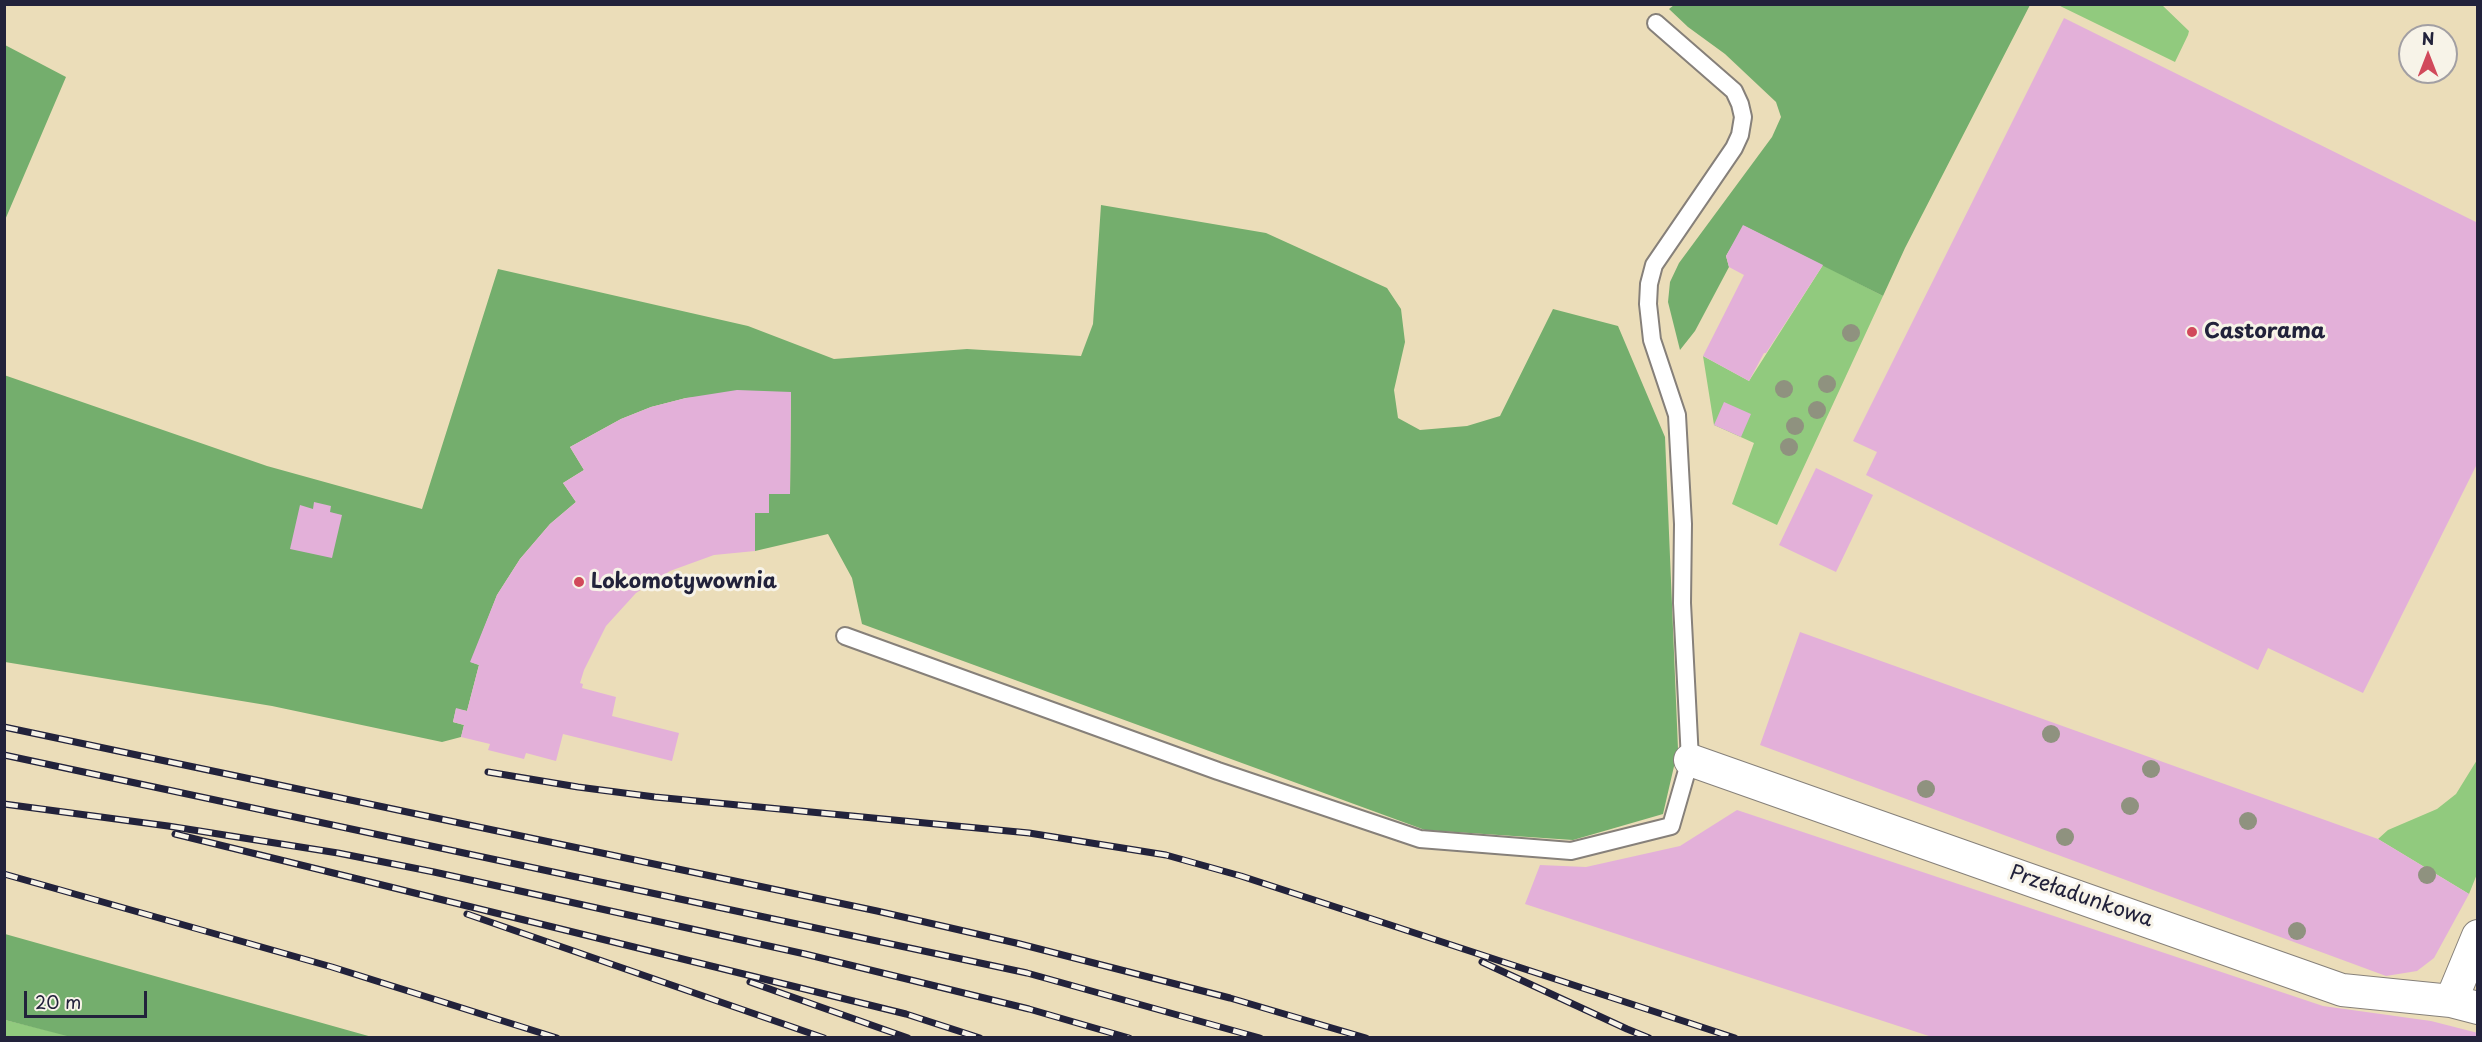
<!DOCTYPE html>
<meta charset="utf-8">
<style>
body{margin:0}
#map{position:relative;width:2482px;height:1042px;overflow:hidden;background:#ebddb9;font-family:"Playpen Sans",sans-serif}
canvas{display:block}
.frame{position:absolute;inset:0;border:6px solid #22223b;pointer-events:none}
.north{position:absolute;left:2398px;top:24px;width:60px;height:60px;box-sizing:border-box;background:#f7f3e8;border:2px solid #a29fa3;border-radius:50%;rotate:0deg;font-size:16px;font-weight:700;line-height:24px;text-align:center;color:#22223b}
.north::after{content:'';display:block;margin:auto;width:21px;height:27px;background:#d1495b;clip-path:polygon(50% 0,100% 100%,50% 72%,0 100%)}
.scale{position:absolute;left:24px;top:991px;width:123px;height:27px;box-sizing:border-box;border:3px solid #22223b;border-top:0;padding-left:8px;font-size:18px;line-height:21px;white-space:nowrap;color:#22223b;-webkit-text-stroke:4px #f7f3e8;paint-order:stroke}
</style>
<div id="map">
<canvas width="2482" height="1042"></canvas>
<div class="frame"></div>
<div class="north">N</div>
<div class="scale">20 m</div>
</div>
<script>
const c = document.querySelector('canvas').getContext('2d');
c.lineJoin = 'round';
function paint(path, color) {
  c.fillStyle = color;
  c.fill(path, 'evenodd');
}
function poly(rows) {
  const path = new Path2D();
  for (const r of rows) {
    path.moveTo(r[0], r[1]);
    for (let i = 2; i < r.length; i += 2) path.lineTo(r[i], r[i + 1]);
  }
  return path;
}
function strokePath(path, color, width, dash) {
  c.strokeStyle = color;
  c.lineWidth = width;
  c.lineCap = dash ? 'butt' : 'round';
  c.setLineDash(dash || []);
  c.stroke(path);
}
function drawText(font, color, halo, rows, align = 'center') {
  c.font = font + ' "Playpen Sans",sans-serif';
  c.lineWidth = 6;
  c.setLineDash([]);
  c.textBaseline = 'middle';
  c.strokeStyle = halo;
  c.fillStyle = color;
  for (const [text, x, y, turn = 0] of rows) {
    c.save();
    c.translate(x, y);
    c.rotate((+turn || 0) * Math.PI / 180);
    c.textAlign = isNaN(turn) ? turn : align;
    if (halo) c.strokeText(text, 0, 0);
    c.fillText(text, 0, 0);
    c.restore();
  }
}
paint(poly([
 [2058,5,2162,5,2189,31,2188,35,2175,62],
 [1823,265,1883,296,1777,525,1732,504,1754,443,1714,425,1703,356,1749,381],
 [2477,760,2477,874,2469,894,2378,839,2388,830,2437,809,2456,794],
 [5,1020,75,1037,5,1037]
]), '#91ca7e');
paint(poly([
 [1674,5,2030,5,1905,248,1883,296,1744,226,1726,256,1729,267,1695,331,1680,350,1668,302,1670,282,1679,263,1772,137,1781,117,1776,102,1725,54,1688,27,1669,9],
 [5,45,66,77,5,220],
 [1101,205,1266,233,1387,288,1401,309,1405,342,1394,390,1398,418,1420,430,1467,426,1500,416,1553,309,1618,326,1665,437,1678,749,1663,814,1573,840,1425,830,862,624,852,578,828,534,755,551,755,513,769,513,769,494,790,494,791,392,686,398,651,407,621,419,570,447,584,470,563,483,576,502,550,524,520,559,497,595,471,662,479,665,467,711,456,709,453,722,464,725,461,737,442,742,272,706,5,662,4,375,267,466,422,509,498,269,748,326,834,359,967,349,1081,356,1093,324],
 [4,934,5,934,372,1037,75,1038,5,1020]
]), '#74ae6d');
paint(poly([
 [2064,18,2478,223,2478,462,2363,693,2268,648,2258,670,1866,475,1877,452,1853,441],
 [1743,225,1823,265,1766,353,1764,353,1749,381,1703,356,1744,275,1729,267,1726,256],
 [737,390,791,392,790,494,769,494,769,513,755,513,755,551,714,555,670,571,636,593,606,626,584,670,580,683,583,684,582,688,616,697,612,716,679,733,672,761,563,734,556,761,526,753,524,759,488,750,490,744,461,737,464,725,453,722,456,708,467,711,479,665,470,662,497,595,520,559,550,524,576,502,563,483,584,470,570,447,621,419,651,407,686,398],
 [1724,402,1751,414,1741,437,1714,425],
 [1816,468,1873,495,1836,572,1779,545],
 [314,502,331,506,330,512,342,515,332,558,290,549,300,505,313,509],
 [1800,632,2378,839,2469,894,2434,958,2417,971,2386,976,1760,745],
 [1737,810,2323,1006,2431,1021,2478,1033,2478,1038,1935,1038,1525,904,1540,865,1586,867,1680,846]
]), '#e3b0d9');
const lane = poly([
 [845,636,1218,771,1420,839,1571,851,1671,826,1690,760,1682,603,1683,524,1677,415,1652,340,1648,304,1649,284,1654,265,1734,148,1740,135,1743,117,1740,104,1734,91,1656,23]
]);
const street = poly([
 [1690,760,2342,990,2451,1001,2478,1008],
 [2451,1001,2478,936]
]);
strokePath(lane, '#86807a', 20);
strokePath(street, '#86807a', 34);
strokePath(lane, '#fff', 16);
strokePath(street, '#fff', 32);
const rail = poly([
 [4,727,877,911,1016,943,1230,998,1366,1038],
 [4,755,1027,973,1260,1038],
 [488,772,578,787,655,797,1029,833,1166,855,1241,876,1735,1038],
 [4,804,168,826,338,853,434,872,805,954,1029,1009,1129,1038],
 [175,834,906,1014,980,1038],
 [4,874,332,967,557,1038],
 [467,914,824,1038],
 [1482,962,1627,1029,1649,1038],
 [750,982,908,1038]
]);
strokePath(rail, '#22223b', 7);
strokePath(rail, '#f7f3e8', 4.5, [14]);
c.fillStyle = '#8f927f';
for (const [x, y] of [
 [1851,333],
 [1827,384],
 [1784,389],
 [1817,410],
 [1795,426],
 [1789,447],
 [2051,734],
 [2151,769],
 [1926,789],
 [2130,806],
 [2248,821],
 [2065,837],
 [2427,875],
 [2297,931]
]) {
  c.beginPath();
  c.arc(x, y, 9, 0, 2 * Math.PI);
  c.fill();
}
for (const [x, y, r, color] of [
 [2192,332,6,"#d1495b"],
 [579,582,6,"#d1495b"]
]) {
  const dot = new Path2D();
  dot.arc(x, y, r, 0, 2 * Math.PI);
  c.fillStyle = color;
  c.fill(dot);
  strokePath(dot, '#f7f3e8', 2);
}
drawText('bold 21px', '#22223b', '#f7f3e8', [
 ["Castorama",2204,332],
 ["Lokomotywownia",591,582]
], 'left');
drawText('21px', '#22223b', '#f7f3e8', [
 ["Przeładunkowa",2081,897,19]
]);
</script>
